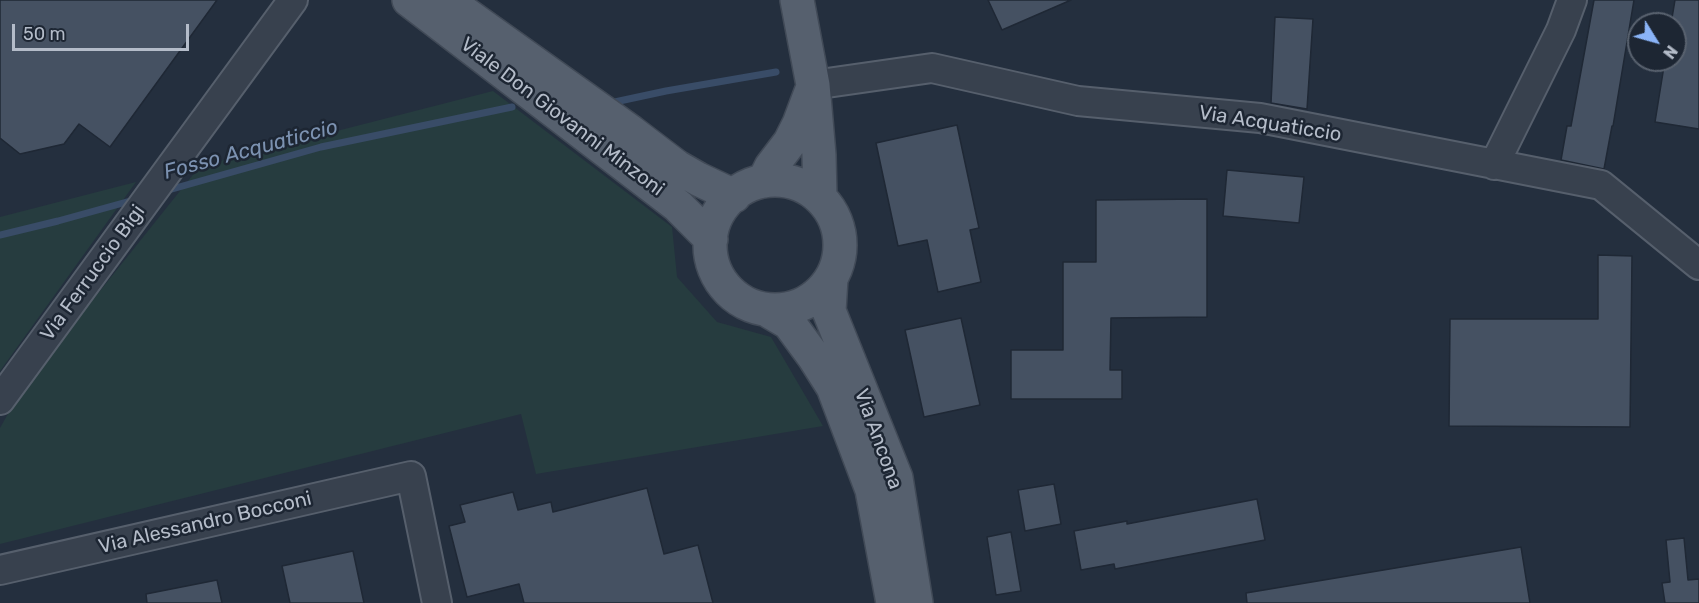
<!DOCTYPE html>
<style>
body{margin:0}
#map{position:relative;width:1699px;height:603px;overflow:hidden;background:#242f3e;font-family:Rubik,sans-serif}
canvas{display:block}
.north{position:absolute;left:1627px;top:12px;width:60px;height:60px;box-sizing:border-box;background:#1d2633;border:2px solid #59626f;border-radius:50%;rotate:127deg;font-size:16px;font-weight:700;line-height:24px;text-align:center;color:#b4bcc9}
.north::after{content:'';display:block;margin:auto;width:21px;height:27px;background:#8ab4f8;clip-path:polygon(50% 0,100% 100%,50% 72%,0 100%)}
.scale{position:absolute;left:12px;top:24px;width:177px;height:27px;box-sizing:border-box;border:3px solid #b4bcc9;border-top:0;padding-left:8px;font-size:18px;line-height:21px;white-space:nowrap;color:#b4bcc9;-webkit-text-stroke:4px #1d2633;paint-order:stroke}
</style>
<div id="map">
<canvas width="1699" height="603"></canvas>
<div class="north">N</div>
<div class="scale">50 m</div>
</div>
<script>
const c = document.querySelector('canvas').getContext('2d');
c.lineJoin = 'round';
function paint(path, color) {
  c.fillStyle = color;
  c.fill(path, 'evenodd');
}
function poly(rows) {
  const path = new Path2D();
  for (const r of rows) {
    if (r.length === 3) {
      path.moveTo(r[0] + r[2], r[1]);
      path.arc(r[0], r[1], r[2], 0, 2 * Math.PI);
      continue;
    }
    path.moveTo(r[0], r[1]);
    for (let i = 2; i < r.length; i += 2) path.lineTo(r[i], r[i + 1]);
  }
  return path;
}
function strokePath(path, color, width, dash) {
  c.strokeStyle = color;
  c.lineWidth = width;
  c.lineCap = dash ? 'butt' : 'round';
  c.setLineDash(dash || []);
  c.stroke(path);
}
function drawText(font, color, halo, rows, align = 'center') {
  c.font = font + ' Rubik,sans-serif';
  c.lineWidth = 5;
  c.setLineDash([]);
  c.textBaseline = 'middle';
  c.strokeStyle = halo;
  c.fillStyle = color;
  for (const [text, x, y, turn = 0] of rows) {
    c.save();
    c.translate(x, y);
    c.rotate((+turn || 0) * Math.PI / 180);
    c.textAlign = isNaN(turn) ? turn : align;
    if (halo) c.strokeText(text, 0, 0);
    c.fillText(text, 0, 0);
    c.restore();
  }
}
paint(poly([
 [493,91,672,227,677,277,717,322,771,337,823,426,536,474,521,414,0,544,0,428,23,387,200,166],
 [136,182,0,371,0,217]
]), '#263c3f');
strokePath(poly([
 [610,103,666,91,776,72],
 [165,191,321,147,512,107],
 [0,235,58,221,134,200]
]), '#394c67', 7);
const building = poly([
 [0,0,217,0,110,147,79,124,64,144,20,154,0,138,0,0],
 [988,0,1071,0,1002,30,988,0],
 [1594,0,1634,0,1613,126,1612,126,1604,169,1561,160,1567,126,1571,126,1594,0],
 [1675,0,1699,0,1699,129,1655,122,1665,60,1675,60,1675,24,1671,24,1675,0],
 [1275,17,1313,19,1307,109,1271,103,1275,17],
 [957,125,979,228,970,230,981,282,938,292,927,240,898,246,876,143,957,125],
 [1227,170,1304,177,1299,223,1223,216,1227,170],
 [1207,199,1207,317,1111,318,1110,370,1122,370,1122,399,1011,399,1011,350,1063,350,1063,262,1096,262,1096,200,1207,199],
 [1598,255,1632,256,1630,427,1449,426,1450,319,1598,319,1598,255],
 [961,318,980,405,924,417,905,330,961,318],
 [1054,484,1061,524,1025,531,1018,490,1054,484],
 [647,488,664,554,698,545,713,603,524,603,519,584,467,597,449,526,465,522,460,505,513,492,518,510,551,502,553,512,647,488],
 [1257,499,1265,540,1115,569,1114,564,1081,570,1074,531,1127,521,1127,524,1257,499],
 [1011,532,1021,591,996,595,987,537,1011,532],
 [1684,538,1688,580,1699,579,1699,603,1665,603,1662,583,1670,582,1666,540,1684,538],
 [1521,547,1530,603,1247,603,1246,593,1521,547],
 [353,551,364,603,290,603,282,566,353,551],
 [217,580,222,603,147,603,146,594,217,580]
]);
paint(building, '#455162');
strokePath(building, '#1f2835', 1.5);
const minor = poly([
 [813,85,932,68,1078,101,1260,118,1601,185,1699,265],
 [1494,165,1561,30,1572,0],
 [0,400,293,0],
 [0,570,411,476,437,603]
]);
const major = poly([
 [409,0,678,206,711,239],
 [446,0,631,132,677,167,698,179,734,196],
 [797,0,813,85,819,155,820,198],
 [775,245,65],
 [764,181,771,167,790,142,799,124,811,92],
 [831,278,829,311,896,478,916,603],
 [767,310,789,323,814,357,833,387,872,490,893,603]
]);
strokePath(minor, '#565f6c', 32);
strokePath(major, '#414a57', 36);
strokePath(minor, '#38414e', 28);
strokePath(major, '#56606e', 33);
drawText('20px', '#b4bcc9', '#1d2633', [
 ["Viale Don Giovanni Minzoni",562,117,37],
 ["Via Acquaticcio",1270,124,9],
 ["Via Ferruccio Bigi",93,273,-54],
 ["Via Ancona",878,439,70],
 ["Via Alessandro Bocconi",205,523,-13]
]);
drawText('italic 21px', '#7c92b1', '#1d2633', [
 ["Fosso Acquaticcio",251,150,-15]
]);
</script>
